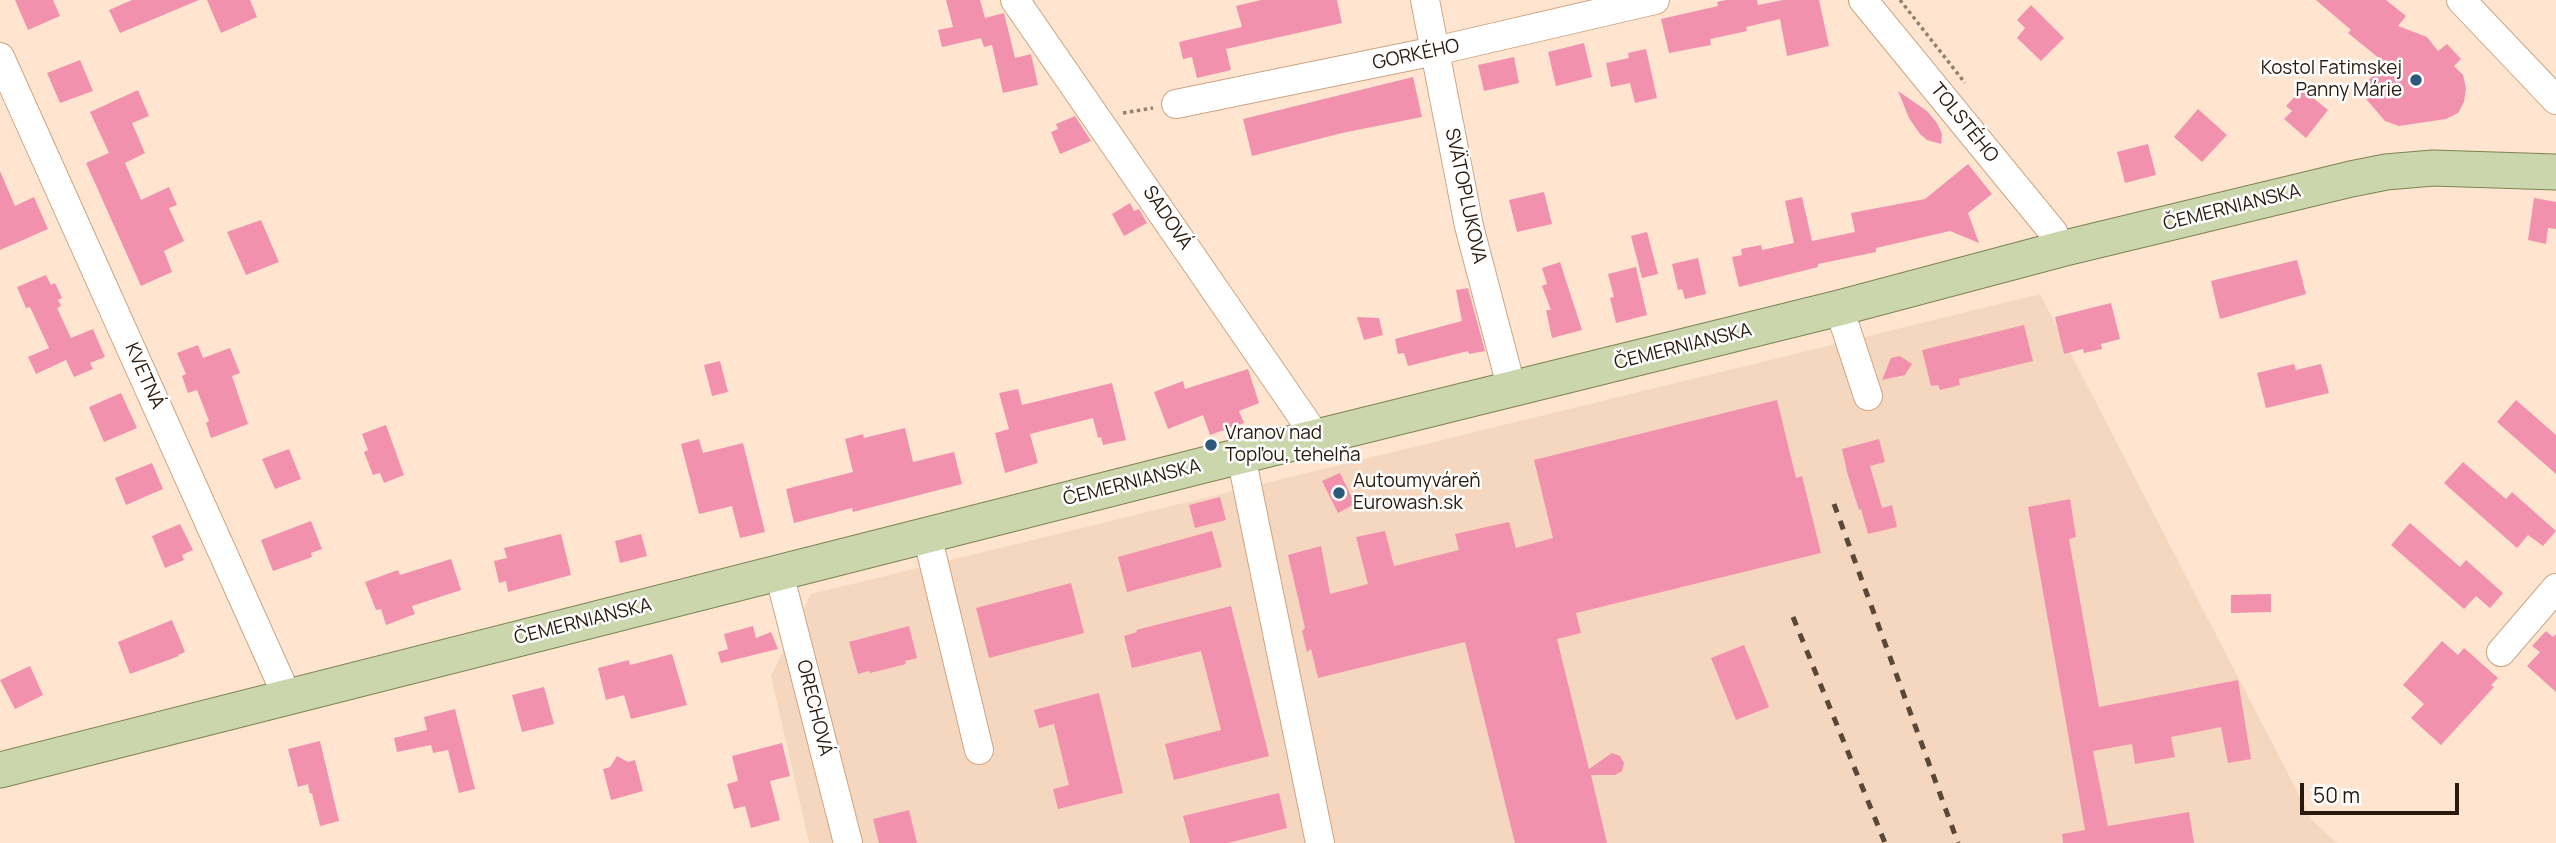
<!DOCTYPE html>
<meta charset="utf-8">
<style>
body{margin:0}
#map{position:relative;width:2556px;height:843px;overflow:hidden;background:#ffe5d0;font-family:Manrope,sans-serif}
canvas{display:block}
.scale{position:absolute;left:2300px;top:783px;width:159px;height:32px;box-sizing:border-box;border:4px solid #2a1a0d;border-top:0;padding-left:9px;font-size:21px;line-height:24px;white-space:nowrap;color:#2a1a0d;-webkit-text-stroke:5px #fff;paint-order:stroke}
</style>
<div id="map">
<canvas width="2556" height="843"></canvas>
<div class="scale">50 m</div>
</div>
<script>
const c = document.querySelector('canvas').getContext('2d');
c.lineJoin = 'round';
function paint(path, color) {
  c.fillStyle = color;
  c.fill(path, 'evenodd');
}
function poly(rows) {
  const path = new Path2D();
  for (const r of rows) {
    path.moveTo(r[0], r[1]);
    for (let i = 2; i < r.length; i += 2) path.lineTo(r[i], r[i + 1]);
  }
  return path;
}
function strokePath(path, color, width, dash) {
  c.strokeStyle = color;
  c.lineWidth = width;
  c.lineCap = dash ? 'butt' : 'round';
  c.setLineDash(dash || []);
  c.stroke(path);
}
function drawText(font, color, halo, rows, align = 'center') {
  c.font = font + ' Manrope,sans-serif';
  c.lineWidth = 5;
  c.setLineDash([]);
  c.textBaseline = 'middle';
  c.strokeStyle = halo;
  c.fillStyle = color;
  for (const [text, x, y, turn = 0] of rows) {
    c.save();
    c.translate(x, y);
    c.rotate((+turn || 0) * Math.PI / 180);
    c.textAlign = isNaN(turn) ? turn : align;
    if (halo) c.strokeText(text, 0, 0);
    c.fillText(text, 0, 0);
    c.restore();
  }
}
paint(poly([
 [2040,294,2312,820,2337,843,809,843,771,676,811,594]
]), '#f5d7bf');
paint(poly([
 [15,0,53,0,60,16,28,30],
 [132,0,199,0,120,33,109,10],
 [207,0,250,0,257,17,221,33],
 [946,0,980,0,985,18,1004,13,1015,58,1031,54,1038,85,1003,93,992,45,984,47,981,38,942,47,938,30,953,27],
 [1261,0,1337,0,1342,23,1226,49,1231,70,1197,78,1192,57,1183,59,1179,42,1242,27,1236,6],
 [1726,0,1757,0,1758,5,1783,0,1819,0,1829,46,1787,56,1780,19,1746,27,1747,31,1710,39,1711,45,1669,53,1661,19,1718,6,1717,2],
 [2316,0,2386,0,2406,16,2398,26,2427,37,2438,51,2447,44,2461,59,2454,66,2463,75,2466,88,2464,102,2458,113,2446,119,2399,126,2385,121,2361,93,2363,86,2385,63,2348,33,2351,30],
 [2031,5,2064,38,2041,61,2017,38,2025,28,2017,20],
 [1584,43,1592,77,1556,86,1548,52],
 [1646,49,1657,98,1635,103,1630,83,1611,87,1606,63,1629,58,1628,53],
 [1514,57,1519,83,1484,91,1478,65],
 [80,60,93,91,60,103,47,73],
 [1413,77,1422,117,1342,133,1252,156,1243,119],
 [2302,89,2328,110,2306,138,2284,119,2292,111,2286,106],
 [138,90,149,116,132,123,145,153,125,163,141,200,169,187,177,205,169,208,184,241,164,251,172,272,141,286,86,163,109,153,90,112],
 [1898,91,1927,111,1937,123,1942,134,1941,144,1927,140,1920,134,1909,118],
 [2198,109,2227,135,2202,162,2174,137],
 [1075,116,1091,141,1060,154,1051,132,1058,129,1056,124],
 [2148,144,2156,175,2125,183,2117,152],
 [1968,164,1992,194,1968,213,1979,243,1950,231,1876,248,1876,252,1818,264,1818,267,1739,287,1732,257,1742,255,1741,249,1761,245,1762,250,1794,243,1785,201,1802,197,1812,241,1855,232,1851,213,1925,199],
 [0,171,15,206,34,197,48,229,0,250],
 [1544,192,1552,224,1517,232,1509,200],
 [2534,198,2556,202,2556,229,2548,228,2546,244,2528,240],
 [1130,203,1134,211,1139,209,1147,223,1124,236,1112,214],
 [261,220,279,262,246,275,227,232],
 [1647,232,1658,274,1642,278,1631,236],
 [1698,258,1706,294,1685,299,1682,289,1678,290,1672,264],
 [2297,260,2306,294,2220,319,2211,281],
 [1560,262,1582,330,1552,338,1546,310,1551,310,1542,286,1547,284,1542,268],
 [1636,267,1647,315,1616,323,1610,298,1614,297,1608,274],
 [46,275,51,285,55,283,62,298,58,300,61,306,57,308,71,338,93,329,105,357,90,363,93,369,74,377,66,360,36,374,28,357,49,348,30,307,26,308,17,287],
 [1468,288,1485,351,1469,354,1468,351,1408,366,1404,353,1398,354,1395,339,1462,321,1456,290],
 [2111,303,2120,339,2101,344,2102,349,2084,353,2083,349,2064,354,2055,317],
 [1357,317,1379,318,1383,335,1364,340],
 [2024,325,2033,361,1959,379,1960,385,1940,390,1938,385,1931,386,1922,350],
 [198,345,203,358,230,348,240,373,232,376,248,424,211,438,206,423,209,421,197,390,188,393,182,376,186,374,177,353],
 [1900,356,1912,364,1905,375,1882,380,1891,358],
 [720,361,728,392,712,396,704,365],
 [2294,364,2296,370,2321,364,2329,393,2266,408,2257,373],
 [1248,369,1259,403,1239,411,1244,423,1210,435,1203,415,1168,429,1154,392,1183,381,1185,389],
 [1112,383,1126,440,1103,445,1101,437,1098,438,1093,418,1030,434,1038,463,1005,473,995,433,1009,429,999,393,1018,389,1022,405],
 [121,393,137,428,104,442,89,407],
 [1777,400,1796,478,1802,476,1821,553,1576,613,1581,633,1557,639,1589,769,1612,753,1620,756,1624,763,1622,771,1615,775,1591,775,1607,843,1515,843,1465,642,1318,678,1311,649,1307,652,1302,631,1305,628,1288,555,1321,546,1330,594,1368,584,1356,537,1385,531,1394,566,1459,550,1455,534,1509,522,1516,548,1553,538,1534,460],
 [2516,400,2556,435,2556,474,2497,422],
 [386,425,404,475,384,483,380,473,373,475,364,452,368,450,362,434],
 [905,428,913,462,954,452,962,484,853,512,852,508,794,523,786,489,853,472,845,439,863,434,864,438],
 [699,439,703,453,743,443,765,532,740,538,732,506,699,514,681,444],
 [1879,439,1885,462,1870,466,1882,508,1892,505,1897,527,1868,534,1861,509,1859,510,1847,472,1842,449],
 [289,449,301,479,275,489,262,459],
 [2463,462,2506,499,2512,492,2556,531,2543,546,2528,535,2517,548,2444,483],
 [152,463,163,489,126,505,115,478],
 [1340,473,1355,504,1338,513,1322,481],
 [1220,497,1226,520,1195,528,1189,505],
 [2070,499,2076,537,2069,539,2099,707,2238,680,2251,759,2228,763,2221,727,2171,737,2175,757,2135,764,2132,744,2093,751,2108,826,2189,812,2194,843,2063,843,2062,834,2085,830,2028,507],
 [311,521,322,549,311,553,312,557,273,571,261,540],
 [2410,523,2460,567,2466,560,2503,593,2490,608,2476,596,2464,609,2391,545],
 [180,524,193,550,182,555,184,560,165,568,152,536],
 [1212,531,1222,567,1127,592,1118,557],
 [561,534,571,575,508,592,506,581,499,583,494,561,507,558,504,548],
 [641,534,647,556,620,563,615,541],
 [451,559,461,590,412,606,415,614,386,625,381,609,376,610,365,582,398,570,400,575],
 [1071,583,1084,633,989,658,976,608],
 [2271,594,2271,612,2231,613,2231,595],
 [1231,606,1269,756,1174,780,1165,744,1221,730,1201,651,1132,668,1124,636,1137,632,1136,630],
 [172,620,185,652,178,655,179,656,130,674,118,642],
 [753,626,756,638,771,632,778,649,721,663,718,652,728,649,724,634],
 [909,626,917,658,905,661,906,664,870,673,869,671,858,674,849,642],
 [2546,631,2553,637,2556,634,2556,692,2527,666,2540,652,2532,646],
 [2442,641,2458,655,2464,648,2498,678,2491,685,2494,687,2441,745,2411,718,2424,704,2403,685],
 [1744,645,1769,707,1736,720,1711,658],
 [672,654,687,705,631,719,624,695,606,700,598,668,629,660,630,665],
 [30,666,43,695,15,709,0,680],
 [544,687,554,724,522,732,512,695],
 [1099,693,1123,793,1058,809,1053,789,1069,785,1054,724,1039,728,1034,710],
 [455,709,475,789,459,793,448,750,433,753,431,745,397,752,394,738,427,730,424,717],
 [320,741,339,821,320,826,312,793,310,794,308,784,298,787,288,749],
 [782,743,790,776,770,781,780,820,751,828,745,806,734,809,727,784,738,781,732,756],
 [617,756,628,762,635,760,643,791,611,800,603,769,610,767],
 [1279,793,1287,828,1228,843,1190,843,1183,816],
 [909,810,917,843,879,843,873,819]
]), '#f191ae');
const minor = poly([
 [1015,0,1317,438],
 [1425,0,1469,226,1512,390],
 [1863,0,2053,232,2061,249],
 [2461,0,2556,100],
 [0,57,287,696],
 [1176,104,1435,51,1655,0],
 [1839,308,1868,396],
 [1241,456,1320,843],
 [927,535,979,750],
 [779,573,848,843],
 [2501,652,2556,588]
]);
const major = poly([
 [0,770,1204,465,1839,308,2061,249,2351,179,2386,172,2433,168,2556,172]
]);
strokePath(minor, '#cda482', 30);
strokePath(major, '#7c8350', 37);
strokePath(poly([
 [1900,0,1965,83],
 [1123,113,1153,108]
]), '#947f6e', 3.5, [3.5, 3.5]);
strokePath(minor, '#fff', 28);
strokePath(major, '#cbd6ac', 35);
strokePath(poly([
 [1834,504,1958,843],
 [1793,617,1885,843]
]), '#594738', 5, [9, 9]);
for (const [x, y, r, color] of [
 [2416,80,7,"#2d5a7a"],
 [1211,445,7,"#2d5a7a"],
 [1339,493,7,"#2d5a7a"]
]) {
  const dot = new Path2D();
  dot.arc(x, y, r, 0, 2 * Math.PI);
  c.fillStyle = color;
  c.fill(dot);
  strokePath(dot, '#fff', 2.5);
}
drawText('19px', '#2a1a0d', '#fff', [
 ["GORKÉHO",1416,55,-12],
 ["TOLSTÉHO",1964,123,51],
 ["SVÄTOPLUKOVA",1465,196,78],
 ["ČEMERNIANSKA",2232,208,-14],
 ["SADOVÁ",1167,218,56],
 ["ČEMERNIANSKA",1683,347,-14],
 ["KVETNÁ",144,376,66],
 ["ČEMERNIANSKA",1132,483,-14],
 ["ČEMERNIANSKA",583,622,-14],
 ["ORECHOVÁ",814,708,76]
]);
drawText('19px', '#2a1a0d', '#fff', [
 ["Kostol Fatimskej",2402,69,"right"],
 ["Panny Márie",2402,91,"right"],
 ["Vranov nad",1225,434],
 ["Topľou, tehelňa",1225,456],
 ["Autoumyváreň",1353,482],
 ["Eurowash.sk",1353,504]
], 'left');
</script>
